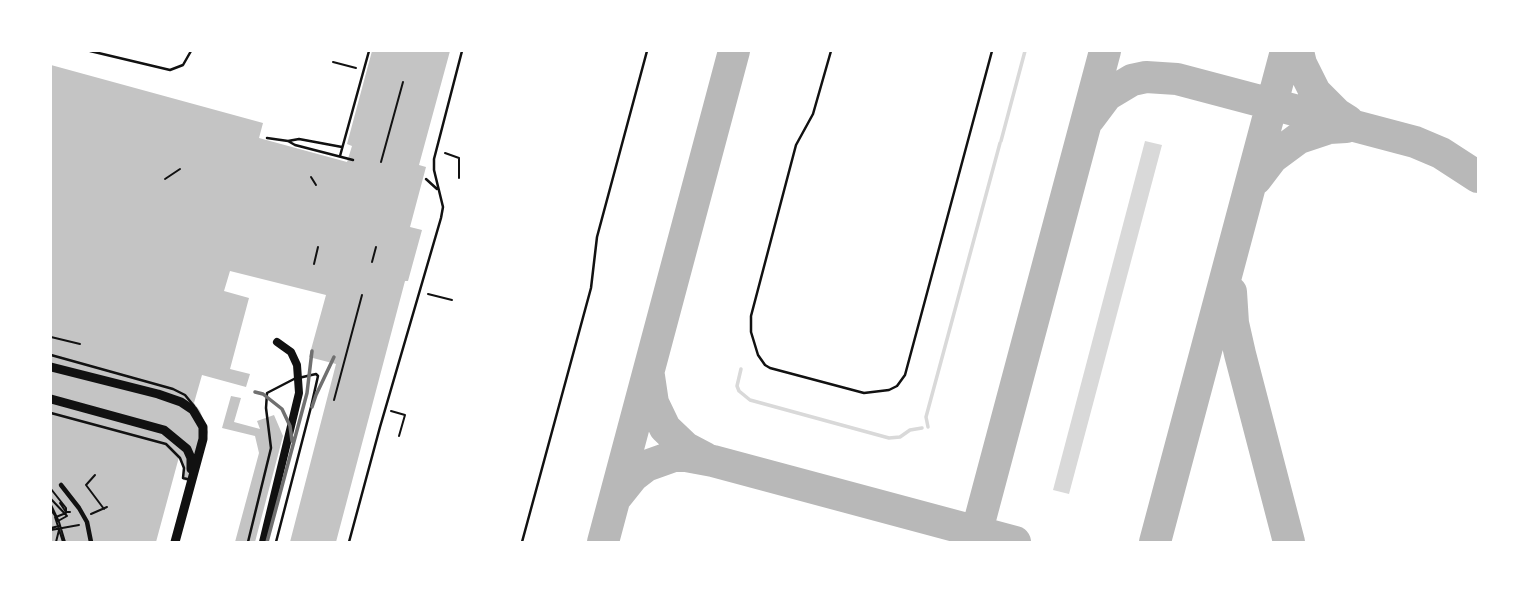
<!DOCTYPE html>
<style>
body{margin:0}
#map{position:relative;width:1529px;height:593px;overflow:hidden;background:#fff;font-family:"Public Sans",sans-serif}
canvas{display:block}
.frame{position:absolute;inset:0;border:52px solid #fff;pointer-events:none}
</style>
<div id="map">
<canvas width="1529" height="593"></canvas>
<div class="frame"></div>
</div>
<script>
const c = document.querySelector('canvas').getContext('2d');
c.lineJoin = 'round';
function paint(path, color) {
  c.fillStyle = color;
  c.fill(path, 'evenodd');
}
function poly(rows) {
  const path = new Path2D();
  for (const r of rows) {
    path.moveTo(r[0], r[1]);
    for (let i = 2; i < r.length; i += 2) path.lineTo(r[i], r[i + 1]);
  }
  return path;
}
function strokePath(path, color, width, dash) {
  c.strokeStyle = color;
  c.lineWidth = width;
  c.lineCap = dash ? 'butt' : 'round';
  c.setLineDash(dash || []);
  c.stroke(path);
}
paint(poly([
 [1145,141,1162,145,1069,494,1053,490]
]), '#d9d9d9');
strokePath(poly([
 [1001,141,1025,51],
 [741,369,737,386,739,391,750,400,889,438,900,437,910,430,922,428],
 [928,427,926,417,1000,143]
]), '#d9d9d9', 3.5);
strokePath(poly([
 [1298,51,1301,64,1315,92,1337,114,1348,121],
 [1089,119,1107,95,1132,80,1146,77,1177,79,1415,142,1441,153,1478,177],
 [1256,179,1272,158,1299,138,1329,128,1346,127],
 [1231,292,1233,323,1240,354,1289,542],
 [649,376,653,403,665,428,686,448,705,458],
 [617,496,633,476,646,466,674,456,686,456,713,461,1015,542],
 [603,542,734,51],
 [974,542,1105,51],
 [1155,542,1286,51]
]), '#b8b8b8', 32);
paint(poly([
 [372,51,450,51,419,165,426,167,410,227,422,230,408,281,405,281,336,542,290,542,336,364,309,357,326,295,230,271,224,291,249,298,230,369,250,374,246,387,202,375,194,403,200,411,208,432,194,482,183,480,184,469,179,457,156,542,51,542,51,65,263,123,259,138,347,162,352,146,347,144],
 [231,396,241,398,234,422,260,429,257,421,274,415,283,436,255,542,235,542,259,453,255,436,222,428]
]), '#c4c4c4');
strokePath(poly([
 [333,62,356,68],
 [445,153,459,158,459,178],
 [381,162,403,82],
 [311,177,316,185],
 [165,179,180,169],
 [372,262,376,247],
 [314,264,318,247],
 [428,294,452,300],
 [51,337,80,344],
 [334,400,362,295],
 [391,411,405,415,399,436],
 [95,475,86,485,104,509],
 [51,489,66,508,66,513,56,517,51,510],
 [51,499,67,516,58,521],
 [60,503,66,512,70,512],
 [51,505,59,522,65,542],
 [91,514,107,507],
 [55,517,63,542],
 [51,528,59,526],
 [51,530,79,525],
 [56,542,59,530],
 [338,542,339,542]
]), '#111', 2);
strokePath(poly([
 [90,51,170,70,183,65,191,51],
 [831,51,813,114,796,145,751,316,751,332,758,355,765,365,770,368,864,393,889,390,897,386,905,375,992,51],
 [267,138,288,141,299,139,342,147],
 [288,141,295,145,353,160],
 [340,156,369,51],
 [426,179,437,189],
 [51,355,173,389,185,395,194,406],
 [51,413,166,444,180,458,184,468,183,478,191,480],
 [248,542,271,448,266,408,267,393,294,379,316,374,318,376,311,407,276,542],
 [349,542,380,427,441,218,443,207,434,170,434,159,462,51],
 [522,542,591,288,597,237,647,51]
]), '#111', 2.5);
strokePath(poly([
 [61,485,79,508,87,522,91,542]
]), '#111', 4.5);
strokePath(poly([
 [263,542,299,393,297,365,291,352,277,342]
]), '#111', 8);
strokePath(poly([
 [51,367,158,394,181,402,193,410,203,427,203,439,175,542],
 [51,399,164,430,187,449,191,458,191,469]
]), '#111', 9);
strokePath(poly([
 [255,392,263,394,282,409,290,426,292,441],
 [312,407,316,395,334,357],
 [267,542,307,393,312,351]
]), '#707070', 3.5);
</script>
